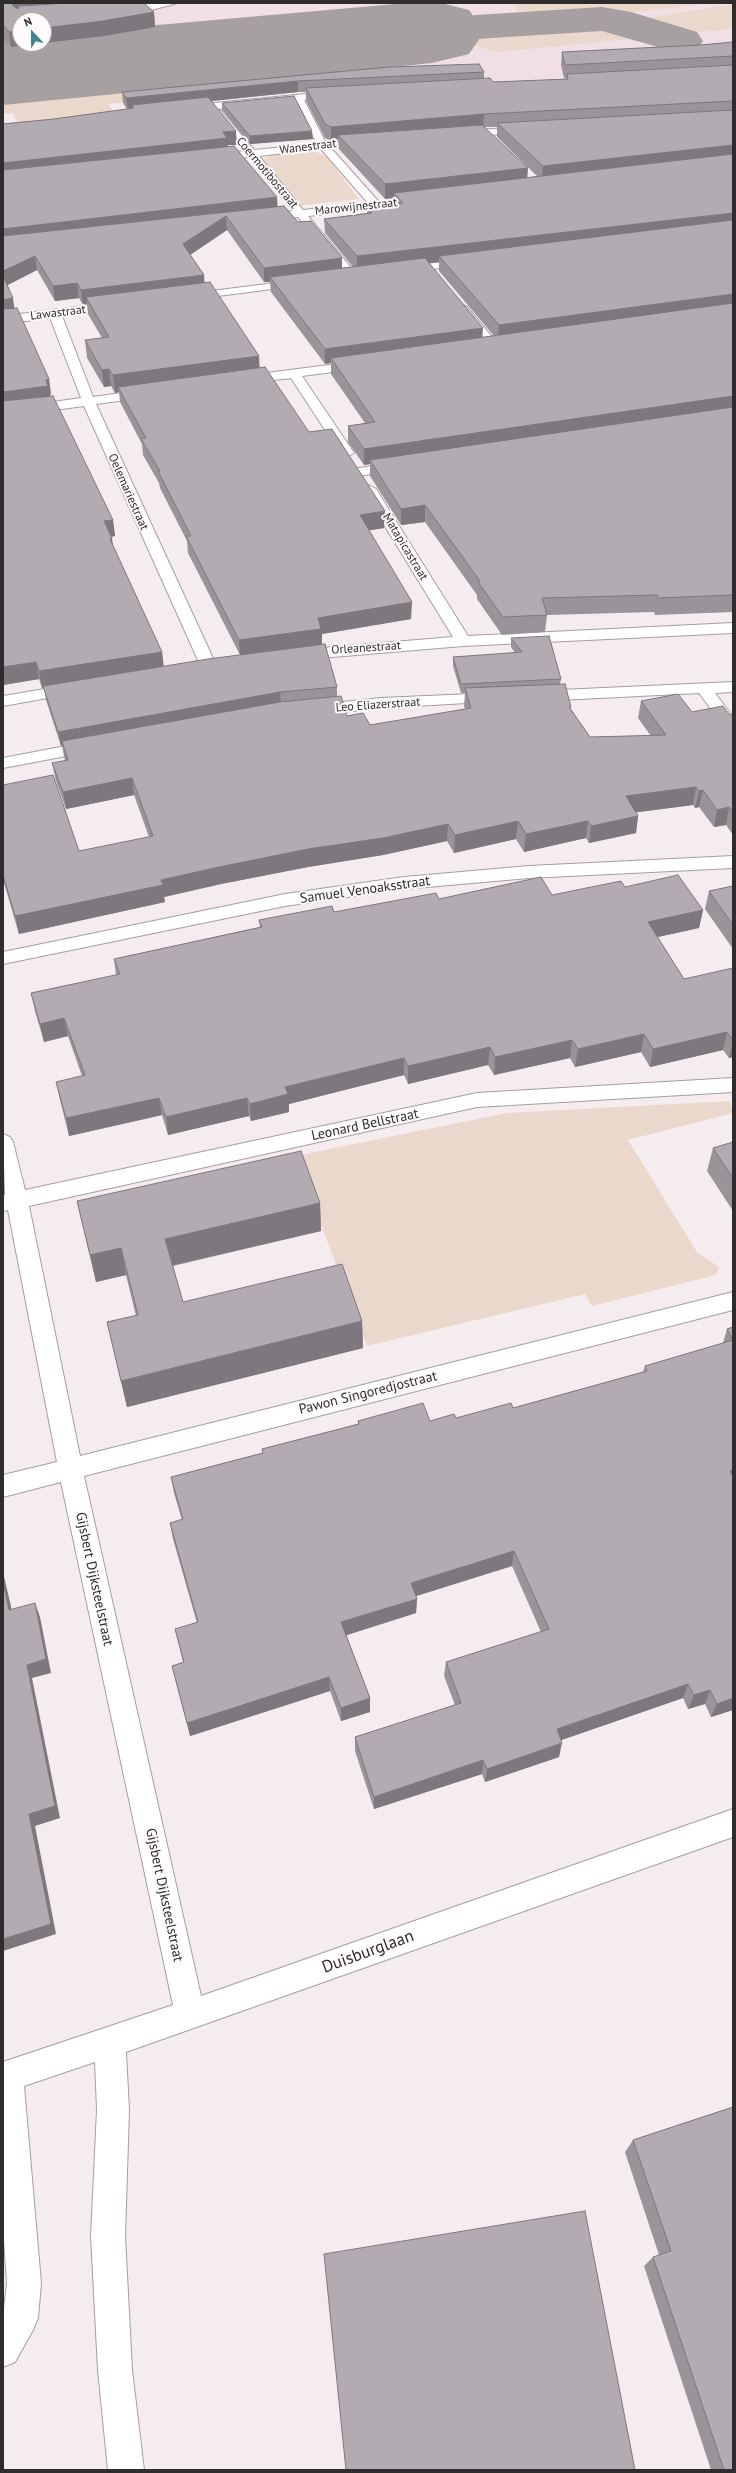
<!DOCTYPE html>
<style>
body{margin:0}
#map{position:relative;width:736px;height:2473px;overflow:hidden;background:#f5ecef;font-family:"PT Sans",sans-serif}
canvas{display:block}
.frame{position:absolute;inset:0;border:4px solid #2f2c2d;pointer-events:none}
.north{position:absolute;left:12px;top:12px;width:40px;height:40px;box-sizing:border-box;background:#fffbfc;border:1px solid #aca8a9;border-radius:50%;rotate:338deg;font-size:11px;font-weight:700;line-height:16px;text-align:center;color:#2f2c2d}
.north::after{content:'';display:block;margin:auto;width:14px;height:18px;background:#3d858a;clip-path:polygon(50% 0,100% 100%,50% 72%,0 100%)}
</style>
<div id="map">
<canvas width="736" height="2473"></canvas>
<div class="frame"></div>
<div class="north">N</div>
</div>
<script>
const c = document.querySelector('canvas').getContext('2d');
c.lineJoin = 'round';
function paint(path, color) {
  c.fillStyle = color;
  c.fill(path, 'evenodd');
}
function poly(rows) {
  const path = new Path2D();
  for (const r of rows) {
    path.moveTo(r[0], r[1]);
    for (let i = 2; i < r.length; i += 2) path.lineTo(r[i], r[i + 1]);
  }
  return path;
}
function strokePath(path, color, width, dash) {
  c.strokeStyle = color;
  c.lineWidth = width;
  c.lineCap = dash ? 'butt' : 'round';
  c.setLineDash(dash || []);
  c.stroke(path);
}
function drawText(font, color, halo, rows, align = 'center') {
  c.font = font + ' "PT Sans",sans-serif';
  c.lineWidth = 4;
  c.setLineDash([]);
  c.textBaseline = 'middle';
  c.strokeStyle = halo;
  c.fillStyle = color;
  for (const [text, x, y, turn = 0] of rows) {
    c.save();
    c.translate(x, y);
    c.rotate((+turn || 0) * Math.PI / 180);
    c.textAlign = isNaN(turn) ? turn : align;
    if (halo) c.strokeText(text, 0, 0);
    c.fillText(text, 0, 0);
    c.restore();
  }
}
paint(poly([
 [188,3,733,3,733,71,483,82,394,75,3,114,3,25,20,44,44,44,44,24]
]), '#f0dfe5');
paint(poly([
 [535,3,698,3,698,5,531,23,512,5],
 [733,4,733,29,675,34,629,21],
 [603,24,652,37,498,52,458,41],
 [443,46,470,56,391,65,394,75,109,104,114,113,18,123,13,113,3,114,3,87],
 [304,151,317,152,327,157,359,199,299,206,262,160,271,155],
 [730,1101,733,1113,628,1140,697,1252,719,1267,716,1275,592,1306,585,1294,367,1346,295,1156,507,1113]
]), '#ebd8cc');
paint(poly([
 [602,7,631,12,697,32,703,41,697,50,682,54,602,31,476,39,461,36,455,27,461,18,476,15,602,7]
]), '#a6a0a2');
paint(poly([
 [407,3,441,3,469,10,484,32,469,54,432,63,3,105,3,39,20,38,20,44,44,44,44,35,407,3]
]), '#a6a0a2');
const minor = poly([
 [133,3,151,4,178,3,151,10,133,6,133,3],
 [336,91,341,94,339,96,304,100,326,143,371,139,373,141,368,144,331,148,379,202,423,197,428,200,423,203,308,216,358,276,352,279,348,278,298,217,258,220,258,216,293,211,249,157,211,161,206,158,211,155,244,151,213,113,218,110,221,111,254,150,317,144,295,101,185,112,180,109,185,106,336,91],
 [321,149,368,203,303,210,259,156,321,149],
 [527,127,532,130,530,132,460,137,455,134,460,131,527,127],
 [468,259,472,260,472,264,401,273,395,270,401,267,468,259],
 [299,280,303,281,303,285,187,300,181,297,187,294,299,280],
 [117,302,123,306,121,308,62,316,93,397,148,389,154,393,148,397,96,404,217,667,215,670,203,670,201,667,84,406,3,417,3,409,81,398,50,318,3,324,3,316,117,302],
 [463,305,467,307,498,344,500,347,498,350,490,350,459,311,459,307,463,305],
 [361,361,367,365,365,368,302,376,354,453,347,457,342,456,291,378,242,384,236,380,242,376,361,361],
 [399,462,404,463,406,466,404,469,359,476,352,472,359,468,399,462],
 [369,485,376,489,468,636,733,623,733,633,463,646,297,660,291,658,289,655,297,650,453,637,362,489,369,485],
 [733,682,733,692,715,693,733,717,733,733,727,731,699,693,539,701,531,696,539,691,733,682],
 [75,684,83,689,81,692,3,706,3,696,75,684],
 [495,693,503,698,501,701,381,708,314,715,306,710,314,705,381,698,495,693],
 [92,741,98,742,100,746,98,750,3,768,3,758,92,741],
 [733,856,733,868,529,878,404,889,285,906,3,964,3,952,285,894,404,877,529,866,733,856],
 [733,1078,733,1092,477,1107,29,1206,80,1456,733,1292,733,1310,84,1476,201,1996,733,1809,733,1837,126,2052,129,2110,125,2236,132,2370,144,2470,108,2470,98,2370,91,2236,97,2110,95,2062,24,2086,41,2283,38,2318,33,2330,15,2362,3,2367,3,2317,7,2283,3,2225,3,2062,173,2005,61,1482,3,1497,3,1475,57,1462,8,1210,3,1211,3,1195,5,1195,3,1134,10,1137,13,1142,25,1190,477,1093,733,1078]
]);
strokePath(minor, '#a69ea0', 2);
paint(minor, '#fff');
paint(poly([
 [3,3,154,12,155,27,104,36,11,47,3,38],
 [733,42,733,612,655,615,654,612,547,615,545,632,502,635,477,599,477,595,425,522,401,525,370,476,370,464,364,465,348,442,348,426,365,423,331,374,331,363,325,364,271,292,270,282,264,282,227,230,190,255,204,275,204,283,259,356,259,368,384,528,369,530,411,619,322,634,322,644,337,687,337,696,347,716,370,725,465,709,464,706,465,693,461,693,453,666,453,657,515,653,511,647,511,638,561,679,560,684,571,709,590,737,651,736,638,718,641,701,692,712,729,714,733,716,733,835,726,825,714,827,699,807,695,808,693,805,636,812,638,816,636,833,589,843,586,838,524,852,516,839,454,853,447,841,383,855,308,867,221,884,164,897,165,902,19,934,4,883,3,883,3,785,79,851,149,837,134,795,66,809,56,781,52,763,65,761,62,746,61,746,46,700,44,688,42,688,39,679,3,685,3,124,54,119,127,109,123,103,122,92,389,67,484,72,484,79,493,82,566,79,566,78,564,78,561,65,562,52,701,45],
 [298,92,306,92,306,101,325,138,331,141,338,140,339,149,385,199,394,198,394,204,367,208,367,213,324,219,325,233,353,267,342,268,298,222,277,207,277,197,228,147,228,145,237,145,212,101],
 [485,127,497,127,497,137,537,176,527,178],
 [439,262,439,271,494,336,482,337,429,263],
 [37,270,55,301,79,298,83,305,87,304,88,314,102,338,85,340,87,358,104,387,111,386,115,393,119,392,120,402,142,444,143,455,159,483,160,488,187,541,188,553,240,655,163,667,162,652,113,546,111,537,115,536,113,520,50,396,50,395,51,395,49,379,14,309,7,285],
 [222,103,313,139,250,144,222,110],
 [733,886,733,949,705,909,709,891],
 [625,887,703,910,699,928,657,937,684,979,733,968,733,1057,729,1058,723,1050,650,1067,641,1052,575,1067,570,1058,494,1075,488,1065,408,1084,404,1075,289,1104,289,1112,251,1121,249,1116,168,1135,162,1115,69,1136,60,1100,56,1082,82,1076,68,1036,44,1042,35,1011,31,993,116,975,114,959,260,927,259,920,334,912,439,899,552,895],
 [733,1142,733,1211,707,1171,713,1148],
 [77,1201,320,1203,321,1231,173,1266,183,1302,362,1321,363,1348,127,1407,107,1322,136,1316,126,1275,96,1282],
 [733,1327,733,1710,711,1717,705,1704,688,1709,683,1698,561,1740,559,1757,485,1782,482,1774,374,1809,355,1751,355,1737,455,1705,444,1676,446,1662,541,1632,512,1566,416,1596,417,1599,416,1613,346,1635,370,1698,370,1712,341,1721,330,1691,190,1736,172,1666,183,1662,175,1629,197,1623,173,1539,170,1523,182,1520,174,1493,171,1477,262,1453,262,1449,358,1424,358,1421,430,1421,456,1418,513,1408,643,1372,645,1366,723,1343,727,1329],
 [733,2107,733,2470,711,2470,644,2266,653,2257,659,2255,625,2152,633,2140]
]), '#999499');
paint(poly([
 [15,3,119,3,20,16,12,5],
 [154,12,155,27,104,36,44,43,44,28],
 [20,31,20,44,39,44,11,47,9,32],
 [298,81,298,92,134,109,132,105,132,109,128,110,126,98],
 [484,114,483,128,338,135,338,140,331,141,331,127],
 [236,131,237,145,228,145,228,151,3,177,3,163,223,132],
 [312,131,313,139,250,144,250,136],
 [733,145,733,159,542,180,543,166],
 [528,168,527,182,394,193,394,198,385,199,385,184],
 [277,197,278,211,226,216,227,230,184,259,3,243,3,229],
 [733,213,733,227,439,256,439,262,357,271,357,256],
 [35,256,37,270,4,287,3,271],
 [342,258,342,273,270,277,270,282,264,282,264,268],
 [204,275,205,290,86,297,87,304,83,305,81,290],
 [77,283,79,298,55,301,53,286],
 [733,294,733,309,498,340,499,325],
 [13,298,15,313,3,315,3,300],
 [483,328,482,343,331,358,331,363,325,364,325,349],
 [259,356,260,373,118,387,119,392,115,393,113,375],
 [109,369,111,386,104,387,102,370],
 [49,379,51,395,50,395,51,401,3,407,3,392],
 [733,396,733,412,370,460,370,464,364,465,364,449],
 [425,505,425,522,401,525,401,509],
 [385,511,384,528,360,532,360,515],
 [113,520,115,536,106,537,104,521],
 [112,538,114,555,110,539],
 [412,602,411,619,322,634,322,646,240,657,239,640,318,618],
 [162,652,164,668,42,688,39,671],
 [36,662,39,679,3,685,3,667],
 [280,692,281,707,62,741,62,746,61,746,58,732],
 [132,778,134,795,66,809,63,792],
 [696,787,693,805,624,814,626,796],
 [703,790,699,807,695,808,699,791],
 [729,807,726,825,714,827,717,810],
 [638,816,636,833,589,843,591,826],
 [518,821,516,839,454,853,455,835],
 [588,821,586,838,524,852,526,834],
 [448,824,447,841,383,855,308,867,221,884,164,897,165,902,19,934,15,916,161,880,219,867,308,849],
 [703,910,699,928,644,940,648,922],
 [64,1018,68,1036,44,1042,40,1024],
 [727,1032,723,1050,650,1067,653,1049],
 [644,1034,641,1052,575,1067,578,1049],
 [572,1040,570,1058,494,1075,495,1057],
 [733,1041,733,1057,729,1058],
 [490,1047,488,1065,408,1084,408,1066],
 [404,1058,404,1075,289,1104,289,1112,251,1121,250,1104,285,1087],
 [159,1098,162,1115,69,1136,66,1118],
 [247,1098,249,1116,168,1135,166,1117],
 [320,1203,321,1231,169,1266,165,1239],
 [121,1248,126,1275,96,1282,90,1255],
 [362,1321,363,1348,127,1407,121,1381],
 [733,1470,733,1484,730,1471],
 [514,1551,512,1566,410,1598,411,1583],
 [3,1572,15,1624,9,1610,3,1582],
 [417,1599,416,1613,341,1637,341,1622],
 [35,1603,40,1617,51,1673,32,1678,60,1818,35,1826,56,1934,3,1951,3,1939,29,1814,27,1665],
 [329,1677,330,1691,190,1736,187,1723],
 [688,1684,683,1698,553,1743,557,1729],
 [710,1690,705,1704,688,1709,694,1695],
 [370,1698,370,1712,341,1721,341,1708],
 [733,1698,733,1710,711,1717,717,1704],
 [562,1743,559,1757,485,1782,487,1769],
 [483,1760,482,1774,374,1809,374,1797]
]), '#7d787d');
const building = poly([
 [3,3,15,3,12,5,18,9,19,6,68,3,144,3,154,12,103,21,44,28,44,20,20,20,20,31,9,32,3,25,3,3],
 [733,42,733,56,565,65,562,52,701,45,733,42],
 [479,64,484,72,298,81,126,98,122,92,389,67,479,64],
 [733,65,733,101,484,114,331,127,325,124,306,88,490,78,493,82,568,79,567,74,733,65],
 [294,96,312,131,250,136,222,103,294,96],
 [208,97,236,131,223,132,227,138,3,163,3,124,54,119,134,108,132,105,208,97],
 [733,110,733,145,543,166,497,123,733,110],
 [482,125,528,168,385,184,338,135,482,125],
 [234,146,277,197,3,229,3,170,234,146],
 [733,154,733,213,357,256,324,219,372,213,367,208,403,203,394,193,733,154],
 [284,206,298,222,311,221,342,258,264,268,226,216,183,244,204,275,81,290,77,283,53,286,35,256,3,271,3,236,284,206],
 [733,220,733,294,499,325,439,256,733,220],
 [425,258,483,328,325,349,270,277,425,258],
 [3,276,13,298,3,300,3,276],
 [210,282,259,356,113,375,109,369,102,370,85,340,109,337,86,297,210,282],
 [733,303,733,396,364,449,348,426,375,422,331,358,733,303],
 [17,308,49,379,46,380,48,386,3,392,3,309,17,308],
 [265,367,309,432,332,429,385,511,360,515,412,602,318,618,321,629,239,640,186,536,191,536,158,471,160,471,141,439,146,438,118,387,265,367],
 [53,396,113,520,104,521,112,538,110,539,162,652,39,671,36,662,3,667,3,401,53,396],
 [733,407,733,595,658,598,657,595,542,598,547,615,503,617,478,582,480,581,425,505,401,509,370,460,733,407],
 [549,636,561,679,461,684,453,657,522,652,511,638,549,636],
 [325,644,337,687,280,692,58,732,43,686,208,659,325,644],
 [565,684,571,707,569,707,590,737,666,735,641,701,678,694,692,712,723,706,729,714,733,716,733,812,729,807,717,810,703,790,699,791,696,787,626,796,638,816,591,826,588,821,526,834,518,821,455,835,448,824,383,838,308,849,219,867,161,880,163,885,15,916,3,875,3,785,53,775,79,851,153,836,132,778,63,792,52,763,68,760,62,741,280,702,341,696,347,716,363,713,370,725,471,708,465,688,565,684],
 [678,875,703,910,648,922,684,979,733,968,733,1040,727,1032,653,1049,644,1034,578,1049,572,1040,495,1057,490,1047,408,1066,404,1058,285,1087,288,1094,250,1104,247,1098,166,1117,159,1098,66,1118,56,1082,85,1075,64,1018,40,1024,31,993,120,974,114,959,262,927,259,920,332,906,334,912,436,893,439,899,541,877,552,895,621,881,625,887,678,875],
 [733,886,733,925,709,891,733,886],
 [733,1142,733,1178,713,1148,733,1142],
 [301,1151,320,1203,165,1239,183,1302,342,1264,362,1321,121,1381,107,1322,138,1315,121,1248,90,1255,77,1201,301,1151],
 [733,1327,733,1340,727,1329,733,1327],
 [733,1340,733,1470,730,1471,733,1477,733,1698,717,1704,710,1690,694,1695,688,1684,557,1729,562,1743,487,1769,483,1760,374,1797,355,1737,461,1703,446,1662,549,1629,514,1551,411,1583,417,1599,341,1622,370,1698,341,1708,329,1677,187,1723,172,1666,184,1662,175,1629,198,1622,170,1523,183,1519,171,1477,263,1453,262,1449,359,1424,358,1421,423,1403,430,1421,454,1414,456,1418,511,1403,513,1408,647,1371,645,1366,733,1340],
 [3,1582,9,1610,35,1603,46,1659,27,1665,55,1806,29,1814,51,1924,3,1939,3,1582],
 [733,2107,733,2470,724,2470,653,2257,671,2251,633,2140,733,2107],
 [585,2211,635,2470,346,2470,324,2254,585,2211]
]);
paint(building, '#b2acb2');
strokePath(building, '#7d787d', 1);
drawText('12px', '#2f2c2d', '#fffbfc', [
 ["Wanestraat",308,147,-7],
 ["Coermotibostraat",267,173,50],
 ["Marowijnestraat",356,207,-6],
 ["Lawastraat",58,313,-7],
 ["Oelemariestraat",128,492,66],
 ["Matapicastraat",405,547,59],
 ["Orleanestraat",366,648,-4],
 ["Leo Eliazerstraat",378,705,-4]
]);
drawText('14px', '#2f2c2d', '#fffbfc', [
 ["Samuel Venoaksstraat",365,890,-8],
 ["Leonard Bellstraat",365,1125,-12],
 ["Pawon Singoredjostraat",368,1393,-14],
 ["Gijsbert Dijksteelstraat",94,1579,78],
 ["Gijsbert Dijksteelstraat",164,1895,78]
]);
drawText('17px', '#2f2c2d', '#fffbfc', [
 ["Duisburglaan",368,1952,-20]
]);
</script>
